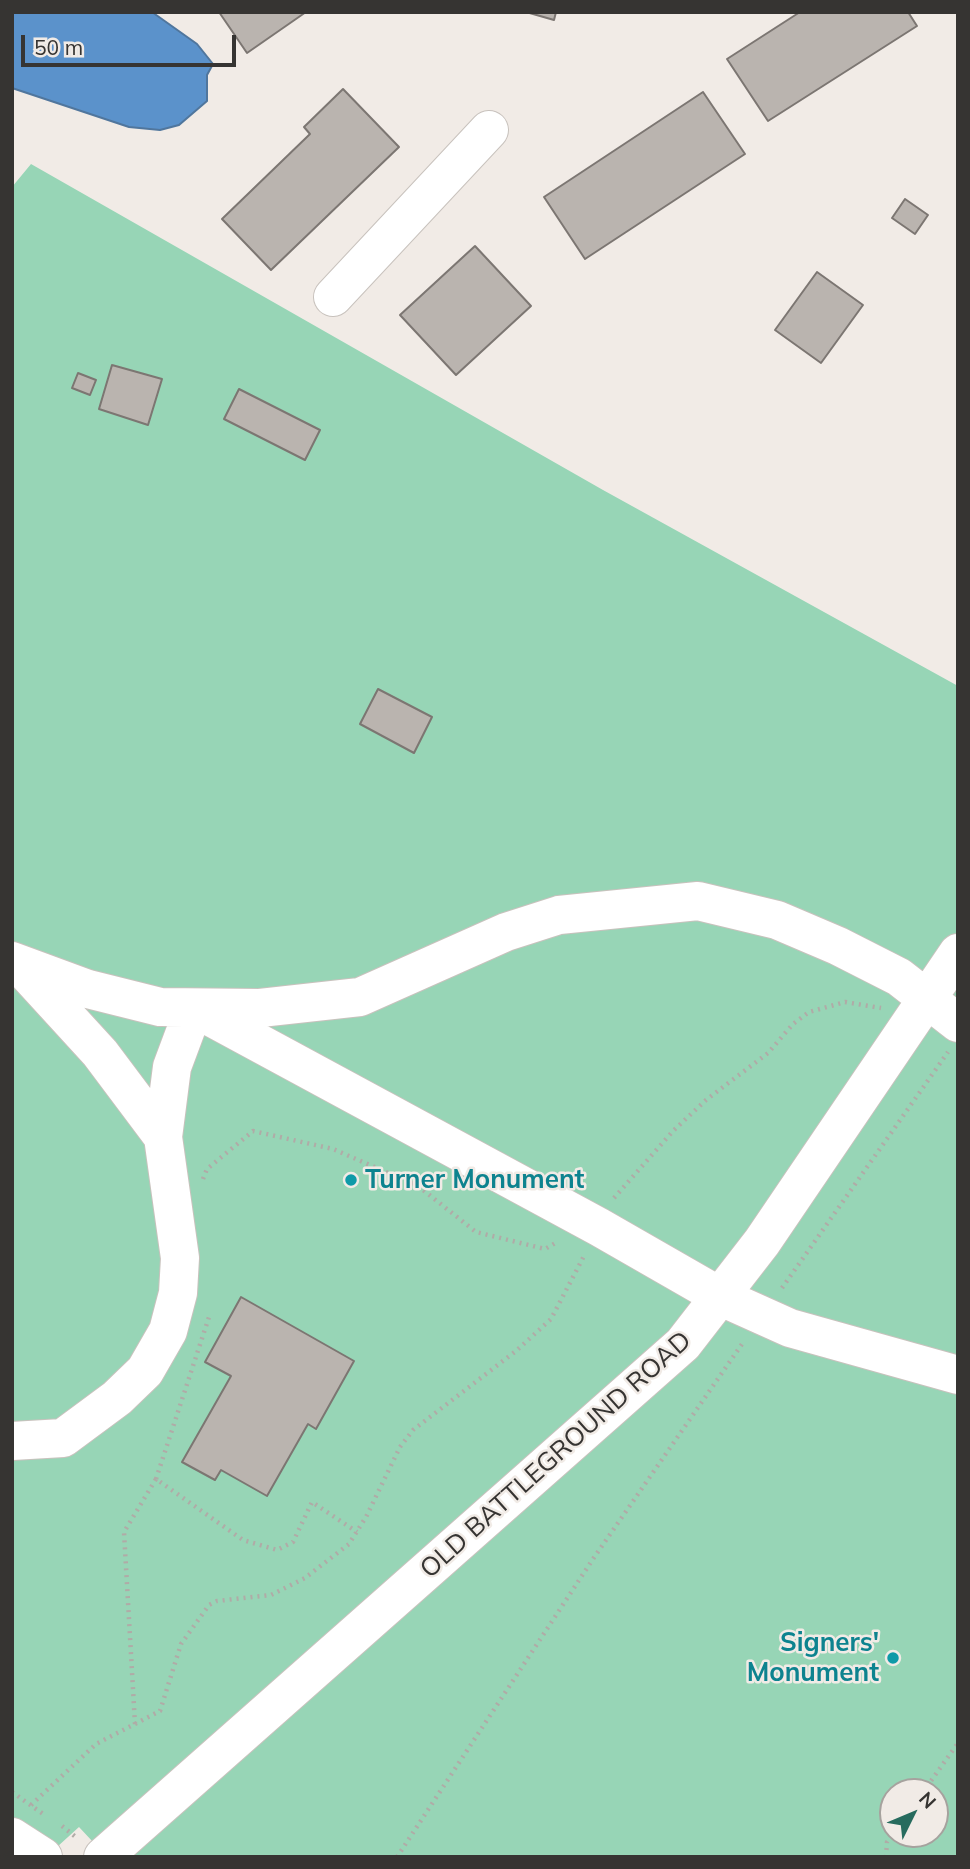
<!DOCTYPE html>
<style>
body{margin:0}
#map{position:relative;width:970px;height:1869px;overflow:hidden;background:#f1ebe6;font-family:Mulish,sans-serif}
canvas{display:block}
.frame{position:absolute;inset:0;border:14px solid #363432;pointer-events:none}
.north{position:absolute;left:879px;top:1778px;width:70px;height:70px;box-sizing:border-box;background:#f1ebe6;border:2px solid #a6a29e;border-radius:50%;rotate:47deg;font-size:19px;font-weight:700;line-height:28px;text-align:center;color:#363432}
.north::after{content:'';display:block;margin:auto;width:24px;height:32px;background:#276b5e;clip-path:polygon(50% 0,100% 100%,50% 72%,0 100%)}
.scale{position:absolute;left:21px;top:35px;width:215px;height:32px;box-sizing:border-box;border:4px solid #363432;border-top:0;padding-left:9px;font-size:21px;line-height:24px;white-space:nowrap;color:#363432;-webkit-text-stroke:5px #f1ebe6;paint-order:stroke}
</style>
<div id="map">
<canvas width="970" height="1869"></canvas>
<div class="frame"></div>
<div class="north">N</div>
<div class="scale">50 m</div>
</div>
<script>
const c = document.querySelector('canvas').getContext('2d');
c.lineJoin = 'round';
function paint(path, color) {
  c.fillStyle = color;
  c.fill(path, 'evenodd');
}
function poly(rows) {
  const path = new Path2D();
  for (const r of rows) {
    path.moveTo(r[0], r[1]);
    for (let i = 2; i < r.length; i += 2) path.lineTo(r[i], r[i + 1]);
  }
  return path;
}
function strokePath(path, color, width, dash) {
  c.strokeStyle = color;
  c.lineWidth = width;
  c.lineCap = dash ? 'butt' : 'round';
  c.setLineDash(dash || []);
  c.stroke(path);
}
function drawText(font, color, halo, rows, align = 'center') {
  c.font = font + ' Mulish,sans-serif';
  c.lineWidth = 5;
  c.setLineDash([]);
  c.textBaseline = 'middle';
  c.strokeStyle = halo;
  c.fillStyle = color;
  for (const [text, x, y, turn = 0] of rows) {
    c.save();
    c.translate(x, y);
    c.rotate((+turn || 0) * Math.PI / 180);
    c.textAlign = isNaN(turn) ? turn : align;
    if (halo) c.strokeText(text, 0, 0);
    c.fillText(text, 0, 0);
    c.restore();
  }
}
paint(poly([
 [31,164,603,490,958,686,958,1857,107,1857,79,1827,46,1857,12,1857,12,187],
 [893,1792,935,1792,935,1834,893,1834]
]), '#97d5b6');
const water = poly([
 [12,12,152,12,197,44,213,64,207,75,207,101,179,125,160,130,129,127,12,88,12,12]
]);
paint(water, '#5b92cb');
strokePath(water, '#50769d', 2);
const building = poly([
 [219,12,306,12,247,53,219,12],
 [526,12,556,12,554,20,526,12],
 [800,12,908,12,917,26,768,121,727,59,800,12],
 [343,89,399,147,271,270,222,219,310,134,304,127,343,89],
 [703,92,745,154,585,259,544,197,703,92],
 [905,199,928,215,915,234,892,218,905,199],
 [475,246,531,306,456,375,400,315,475,246],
 [817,272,863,305,821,363,775,330,817,272],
 [112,365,162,379,148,425,99,409,112,365],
 [78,373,96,380,90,395,72,388,78,373],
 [239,389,320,430,305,460,224,419,239,389],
 [378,689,432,717,414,753,360,724,378,689],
 [241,1297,354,1361,316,1429,308,1424,267,1496,221,1470,215,1480,182,1462,231,1376,205,1362,241,1297]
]);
paint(building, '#bab4af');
strokePath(building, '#7c7672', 2);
const minor = poly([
 [333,297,489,130],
 [12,961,88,989,160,1007,260,1008,360,997,506,932,559,915,698,901,777,920,838,946,899,977,958,1023],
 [24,970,100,1053,163,1137],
 [196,1009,599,1227,721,1297,790,1328,958,1375],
 [12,1441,63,1438,117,1398,145,1371,168,1331,178,1293,180,1258,163,1137,172,1067,194,1008],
 [12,1837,43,1857],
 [103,1857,683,1344,762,1242,958,953]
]);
strokePath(minor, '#c8c2bd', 40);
strokePath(poly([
 [203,1179,207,1169,253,1131,333,1149,418,1186,476,1232,545,1249,557,1242],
 [614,1198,673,1131,706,1100,768,1053,793,1024,809,1012,845,1002,881,1008],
 [782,1288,948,1052],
 [156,1479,209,1317],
 [135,1724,124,1532,156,1479,243,1540,277,1550,293,1542,312,1502,357,1532],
 [12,1792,46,1816],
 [923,1792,958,1743],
 [31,1805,96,1744,160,1711,181,1644,209,1605,217,1601,271,1595,305,1578,349,1544,366,1517,400,1447,413,1430,516,1351,551,1319,584,1256],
 [62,1826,77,1838],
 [397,1857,593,1559,742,1344],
 [886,1857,887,1842,893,1834]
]), '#b0aba7', 4.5, [2, 5]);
strokePath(minor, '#fff', 38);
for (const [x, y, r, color] of [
 [351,1180,7,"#0f9aa8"],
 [893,1658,7,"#0f9aa8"]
]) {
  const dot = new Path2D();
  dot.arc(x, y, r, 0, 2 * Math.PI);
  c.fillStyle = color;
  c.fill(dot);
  strokePath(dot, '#f1ebe6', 2.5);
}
drawText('bold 26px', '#0d838f', '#f1ebe6', [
 ["Turner Monument",365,1180],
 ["Signers'",879,1643,"right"],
 ["Monument",879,1673,"right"]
], 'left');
drawText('26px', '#363432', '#f1ebe6', [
 ["OLD BATTLEGROUND ROAD",556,1455,-42]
]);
</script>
